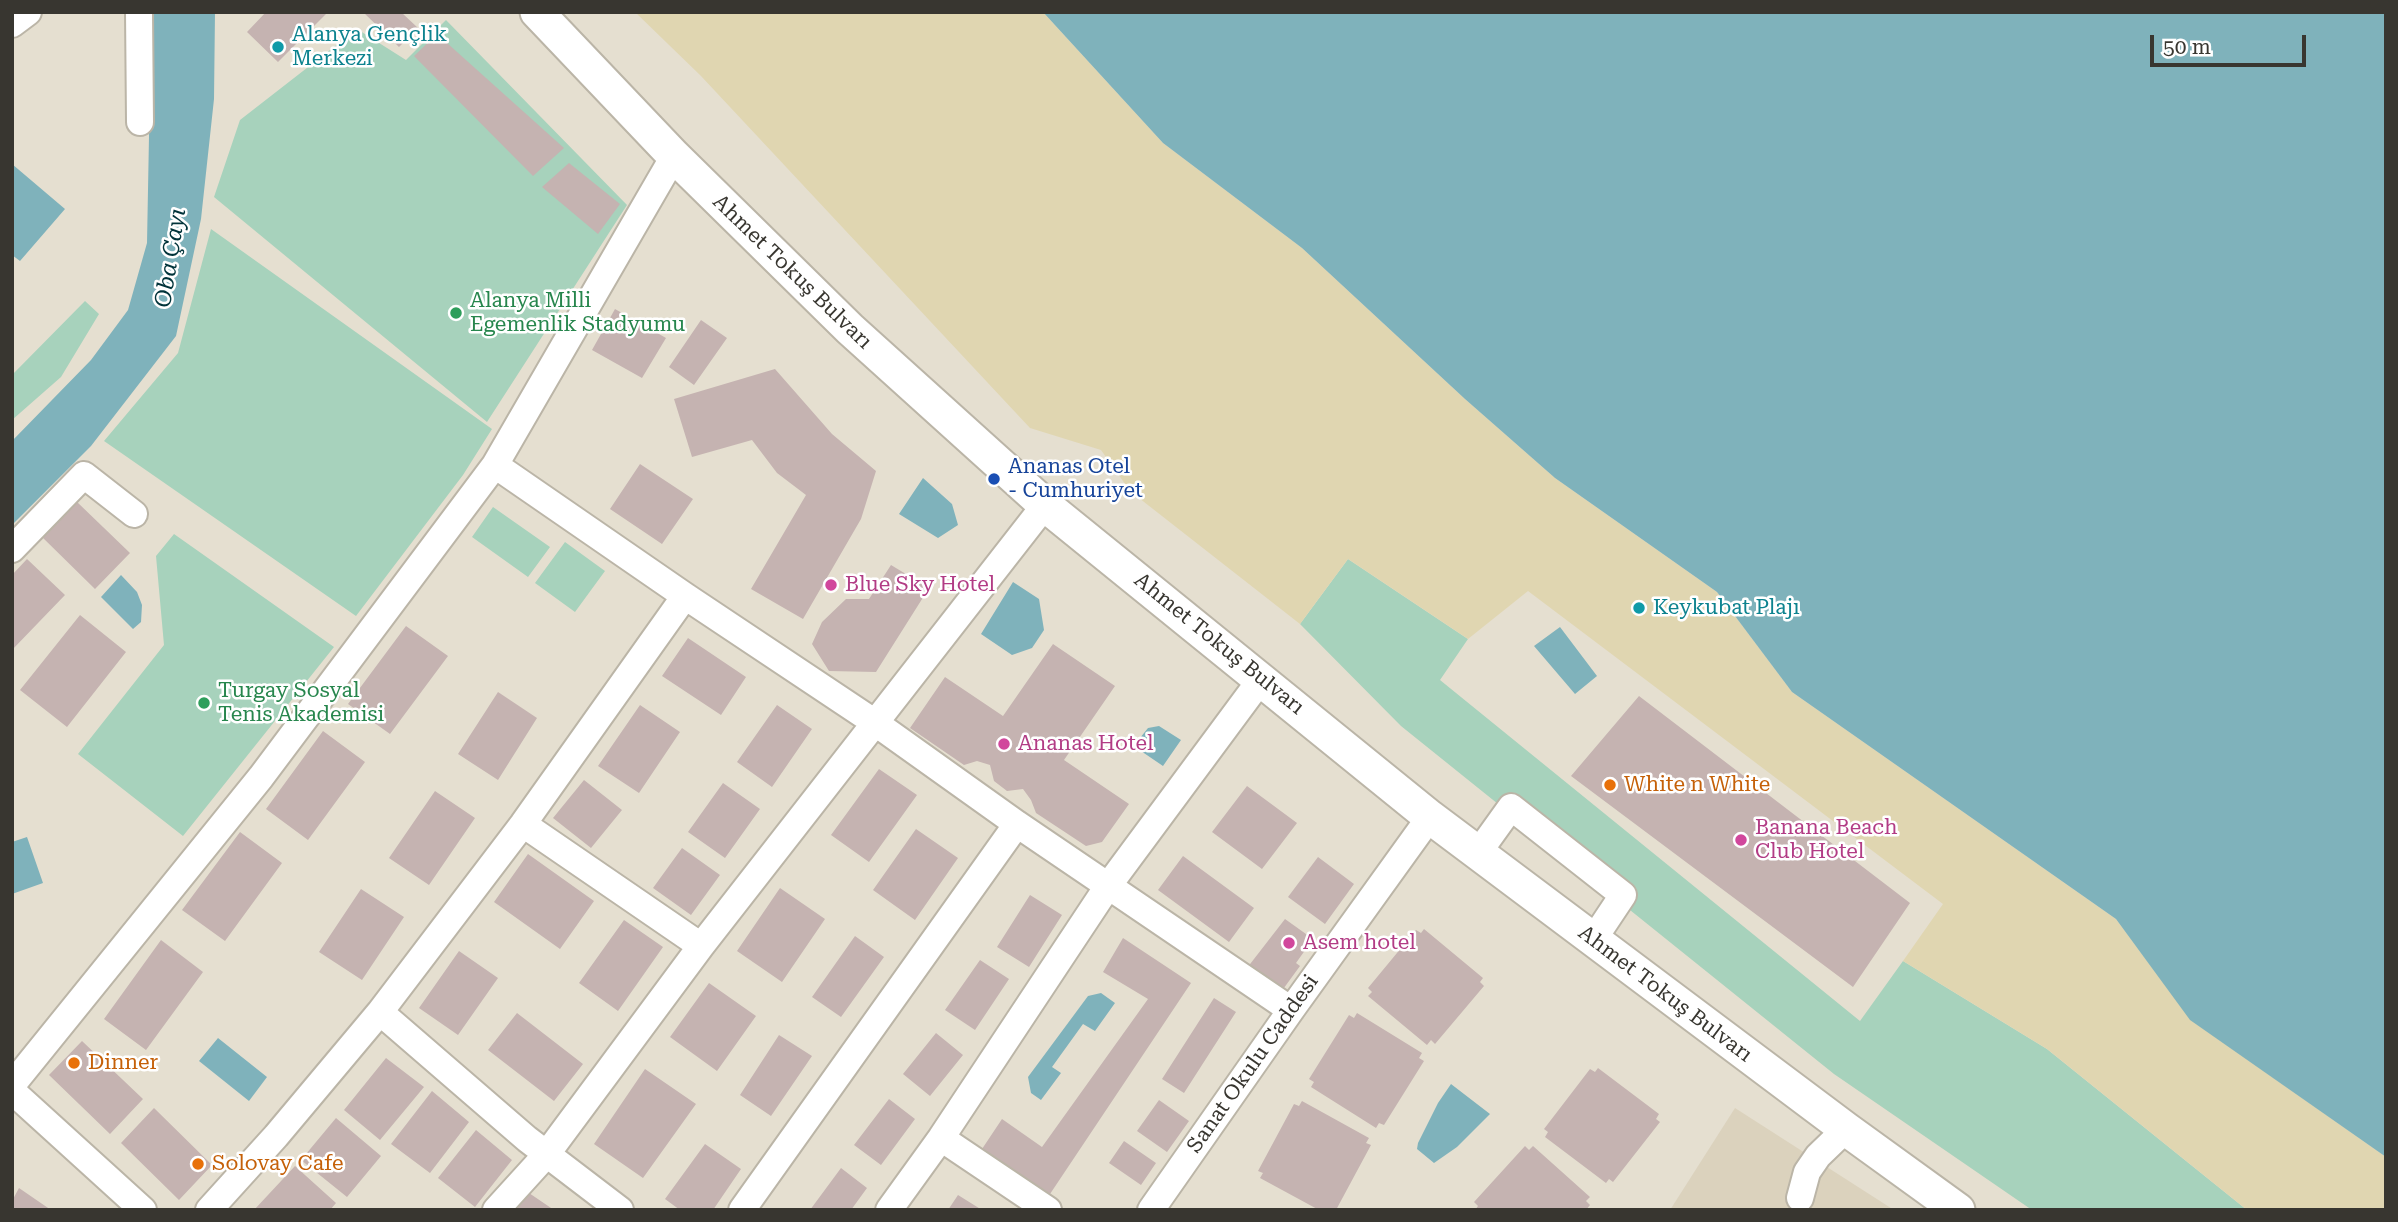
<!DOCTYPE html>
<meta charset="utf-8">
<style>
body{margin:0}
#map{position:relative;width:2398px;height:1222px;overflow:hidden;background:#e5dfd0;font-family:"Roboto Serif",serif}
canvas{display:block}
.frame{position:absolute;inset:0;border:14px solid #383630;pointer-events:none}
.scale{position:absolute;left:2150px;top:35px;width:156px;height:32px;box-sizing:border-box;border:4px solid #383630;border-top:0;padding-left:9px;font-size:21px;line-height:24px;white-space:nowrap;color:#383630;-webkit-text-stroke:5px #fff;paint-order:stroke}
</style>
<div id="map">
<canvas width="2398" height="1222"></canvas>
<div class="frame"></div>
<div class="scale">50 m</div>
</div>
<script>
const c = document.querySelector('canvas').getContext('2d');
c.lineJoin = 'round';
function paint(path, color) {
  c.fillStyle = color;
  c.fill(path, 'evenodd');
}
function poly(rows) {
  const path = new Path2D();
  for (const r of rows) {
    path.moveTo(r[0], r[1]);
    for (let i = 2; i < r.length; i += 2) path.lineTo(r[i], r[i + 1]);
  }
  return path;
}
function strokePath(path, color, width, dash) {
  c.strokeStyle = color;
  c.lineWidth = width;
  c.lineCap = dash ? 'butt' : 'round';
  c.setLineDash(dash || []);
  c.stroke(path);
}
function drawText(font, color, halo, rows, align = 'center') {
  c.font = font + ' "Roboto Serif",serif';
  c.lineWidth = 5;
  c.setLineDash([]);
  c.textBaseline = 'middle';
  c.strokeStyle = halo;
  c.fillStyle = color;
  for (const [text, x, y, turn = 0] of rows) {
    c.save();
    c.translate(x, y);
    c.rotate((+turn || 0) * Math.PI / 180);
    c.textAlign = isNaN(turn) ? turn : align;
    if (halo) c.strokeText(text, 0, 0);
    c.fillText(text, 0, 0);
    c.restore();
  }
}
paint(poly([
 [1735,1108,1894,1210,1670,1210]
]), '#dbd2bd');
paint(poly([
 [446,20,627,205,487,422,214,197,240,120,357,29,406,60],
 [211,229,492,429,463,475,356,616,104,441,178,353],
 [85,301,99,314,61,377,12,420,12,375],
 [493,507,550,547,528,577,472,537],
 [174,534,334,647,183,836,78,754,164,645,156,556],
 [565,542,605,571,575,612,535,583],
 [1348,559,1468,639,1440,680,1860,1021,1903,961,2047,1049,2247,1210,2032,1210,1834,1074,1401,726,1300,624]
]), '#a7d2bc');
paint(poly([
 [635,12,1043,12,1163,143,1302,248,1465,399,1555,478,1717,592,1792,692,2116,919,2191,1020,2386,1157,2386,1210,2247,1210,2047,1049,1903,961,1943,904,1528,591,1468,639,1348,559,1300,624,1130,491,1101,450,1030,428,701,76]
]), '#e0d6b1');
paint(poly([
 [147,12,215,12,214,99,201,219,176,336,91,446,12,525,12,441,91,360,128,310,147,243,150,83],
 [1043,12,2386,12,2386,1157,2190,1020,2116,919,1792,692,1717,592,1555,478,1465,399,1302,248,1163,143],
 [12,164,65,209,20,261,12,255],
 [923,478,952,504,958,525,938,538,899,514],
 [121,575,137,592,142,605,141,622,133,629,101,597],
 [1013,582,1039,599,1044,630,1032,648,1012,655,981,634],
 [1560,627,1597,676,1575,694,1534,646],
 [1159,726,1181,740,1163,766,1138,749,1140,738,1148,728],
 [27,837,43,883,12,894,12,842],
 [1101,993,1115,1003,1095,1031,1083,1024,1052,1067,1061,1073,1041,1100,1031,1093,1028,1077,1088,996],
 [218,1038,267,1077,249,1101,199,1061],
 [1451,1084,1490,1114,1457,1147,1434,1163,1417,1149,1418,1143,1438,1103]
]), '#7fb2bb');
paint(poly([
 [266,12,328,12,278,62,247,32],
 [363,12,401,12,418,28,399,47],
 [437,34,564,148,533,176,414,56],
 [569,163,620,204,598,234,542,187],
 [615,309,666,338,642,378,592,350],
 [701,320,727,338,694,385,669,367],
 [775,369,832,434,876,471,861,519,803,619,751,589,806,495,777,473,752,440,692,457,674,399],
 [640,464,693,499,662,544,610,509],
 [76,501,130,553,95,589,41,536],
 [27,559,65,595,12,650,12,575],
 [891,565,929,588,876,672,829,671,812,644,822,622,846,599,869,599],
 [80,615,126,652,67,727,20,690],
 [406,626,448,656,390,734,348,704],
 [688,638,746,677,721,715,662,676],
 [1053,644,1115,686,1064,760,1129,804,1102,842,1086,846,1036,813,1031,800,1023,789,1007,791,994,781,990,765,977,761,964,765,910,728,945,677,1003,716],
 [498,692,537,718,498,780,458,754],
 [1639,696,1910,903,1853,987,1571,776],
 [640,705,680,732,639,793,598,766],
 [777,705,812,729,772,787,737,762],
 [323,731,365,762,308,840,266,809],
 [879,769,917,795,869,862,831,835],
 [584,780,622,810,591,848,553,818],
 [723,783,760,809,725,858,688,832],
 [1247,786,1297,823,1262,869,1212,832],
 [435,791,475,818,429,885,389,858],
 [916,829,958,858,915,920,873,890],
 [240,832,282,863,225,941,182,910],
 [682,848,720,875,691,915,653,888],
 [528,854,594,901,560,949,494,902],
 [1183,856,1254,908,1229,942,1158,890],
 [1318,857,1354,884,1325,924,1288,897],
 [780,888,825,919,782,982,737,951],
 [361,889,404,917,362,980,319,952],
 [1030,895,1062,915,1029,967,997,947],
 [1285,919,1313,939,1296,963,1300,966,1281,992,1247,968],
 [624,920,663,947,618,1011,579,983],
 [1424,929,1483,978,1480,982,1484,986,1435,1044,1431,1040,1427,1045,1368,996,1372,992,1368,988,1416,930,1421,933],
 [855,936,884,957,841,1017,812,997],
 [1123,938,1191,983,1050,1194,982,1149,1002,1119,1042,1147,1148,999,1103,972],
 [161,940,203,972,146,1050,104,1019],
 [459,951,498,978,458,1035,419,1008],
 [980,960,1009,979,975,1030,945,1010],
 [709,983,756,1016,717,1071,670,1037],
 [1214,998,1236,1012,1184,1093,1162,1079],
 [517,1013,583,1064,554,1101,488,1050],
 [1357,1013,1422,1053,1419,1058,1424,1061,1384,1125,1379,1123,1376,1128,1311,1087,1314,1082,1309,1079,1349,1015,1354,1018],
 [936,1033,963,1055,930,1096,903,1074],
 [779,1035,812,1056,771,1116,740,1095],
 [82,1041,143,1099,110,1134,49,1075],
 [386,1058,424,1087,380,1140,344,1110],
 [1598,1068,1659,1114,1656,1119,1660,1122,1613,1182,1609,1179,1606,1183,1545,1137,1548,1132,1544,1129,1590,1069,1595,1072],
 [645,1069,696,1104,643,1178,594,1144],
 [432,1091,469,1122,430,1173,391,1144],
 [889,1099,915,1119,881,1165,854,1145],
 [1159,1100,1189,1121,1167,1152,1137,1131],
 [1302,1101,1369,1138,1366,1143,1371,1145,1336,1210,1319,1210,1260,1178,1263,1173,1258,1171,1294,1104,1299,1106],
 [154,1108,212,1165,179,1200,121,1143],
 [336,1118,381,1156,347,1197,301,1160],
 [476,1130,512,1160,475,1207,438,1178],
 [1124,1141,1156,1163,1141,1185,1109,1163],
 [705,1144,741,1169,713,1210,680,1210,665,1199],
 [1525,1146,1529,1150,1533,1146,1590,1197,1586,1201,1590,1205,1586,1210,1475,1210,1478,1206,1474,1202],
 [295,1166,336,1203,330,1210,254,1210],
 [841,1168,867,1188,851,1210,810,1210],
 [19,1188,51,1210,12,1210,12,1201],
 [529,1193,554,1210,515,1210],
 [958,1195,982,1210,948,1210]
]), '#c5b3b1');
const minor = poly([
 [139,12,140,122],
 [12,24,28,12],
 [495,465,685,596,874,722,1017,824,1291,1010],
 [12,549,84,475,134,514],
 [523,824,701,946],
 [1478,853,1511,807,1623,895,1593,940],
 [380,1012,527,1139,620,1210],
 [12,1085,261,777,495,465,674,156],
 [12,1091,143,1210],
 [941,1138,1048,1210],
 [1800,1198,1807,1172,1818,1156,1846,1129],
 [209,1210,276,1136,380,1012,523,824,685,596],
 [496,1210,546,1155,701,946,1045,505],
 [742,1210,1017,824],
 [889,1210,941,1138,1108,886,1262,678],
 [1151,1210,1291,1010,1430,817]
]);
const major = poly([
 [537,12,674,156,850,329,1045,505,1430,817,1846,1129,1958,1210]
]);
strokePath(minor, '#bbb5a7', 30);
strokePath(major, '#bbb5a7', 37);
strokePath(minor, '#fff', 26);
strokePath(major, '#fff', 33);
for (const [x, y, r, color] of [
 [278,47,7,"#0f9aa8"],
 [456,313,7,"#2e9e5b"],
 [994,479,7,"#1a4fb4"],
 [831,585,7,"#d1479c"],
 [1639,608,7,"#0f9aa8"],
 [204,703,7,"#2e9e5b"],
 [1004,744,7,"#d1479c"],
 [1610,785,7,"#e8710a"],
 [1741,840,7,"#d1479c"],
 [1289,943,7,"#d1479c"],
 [74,1063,7,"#e8710a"],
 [198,1164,7,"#e8710a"]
]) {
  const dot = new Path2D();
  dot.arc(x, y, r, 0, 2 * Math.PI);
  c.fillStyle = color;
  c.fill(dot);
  strokePath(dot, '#fff', 2.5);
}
drawText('21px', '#0d838f', '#fff', [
 ["Alanya Gençlik",292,35],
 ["Merkezi",292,59],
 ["Keykubat Plajı",1653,608]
], 'left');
drawText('21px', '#383630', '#fff', [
 ["Ahmet Tokuş Bulvarı",792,272,44],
 ["Ahmet Tokuş Bulvarı",1219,644,39],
 ["Ahmet Tokuş Bulvarı",1665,994,37],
 ["Sanat Okulu Caddesi",1253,1064,-55]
]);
drawText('21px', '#27864d', '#fff', [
 ["Alanya Milli",470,301],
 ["Egemenlik Stadyumu",470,325],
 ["Turgay Sosyal",218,691],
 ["Tenis Akademisi",218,715]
], 'left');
drawText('21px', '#164399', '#fff', [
 ["Ananas Otel",1008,467],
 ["- Cumhuriyet",1008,491]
], 'left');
drawText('21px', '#b23c85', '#fff', [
 ["Blue Sky Hotel",845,585],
 ["Ananas Hotel",1018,744],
 ["Banana Beach",1755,828],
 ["Club Hotel",1755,852],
 ["Asem hotel",1303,943]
], 'left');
drawText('21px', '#c56008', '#fff', [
 ["White n White",1624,785],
 ["Dinner",88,1063],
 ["Solovay Cafe",212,1164]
], 'left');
drawText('italic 23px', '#00333a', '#fff', [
 ["Oba Çayı",171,258,-81]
]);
</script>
